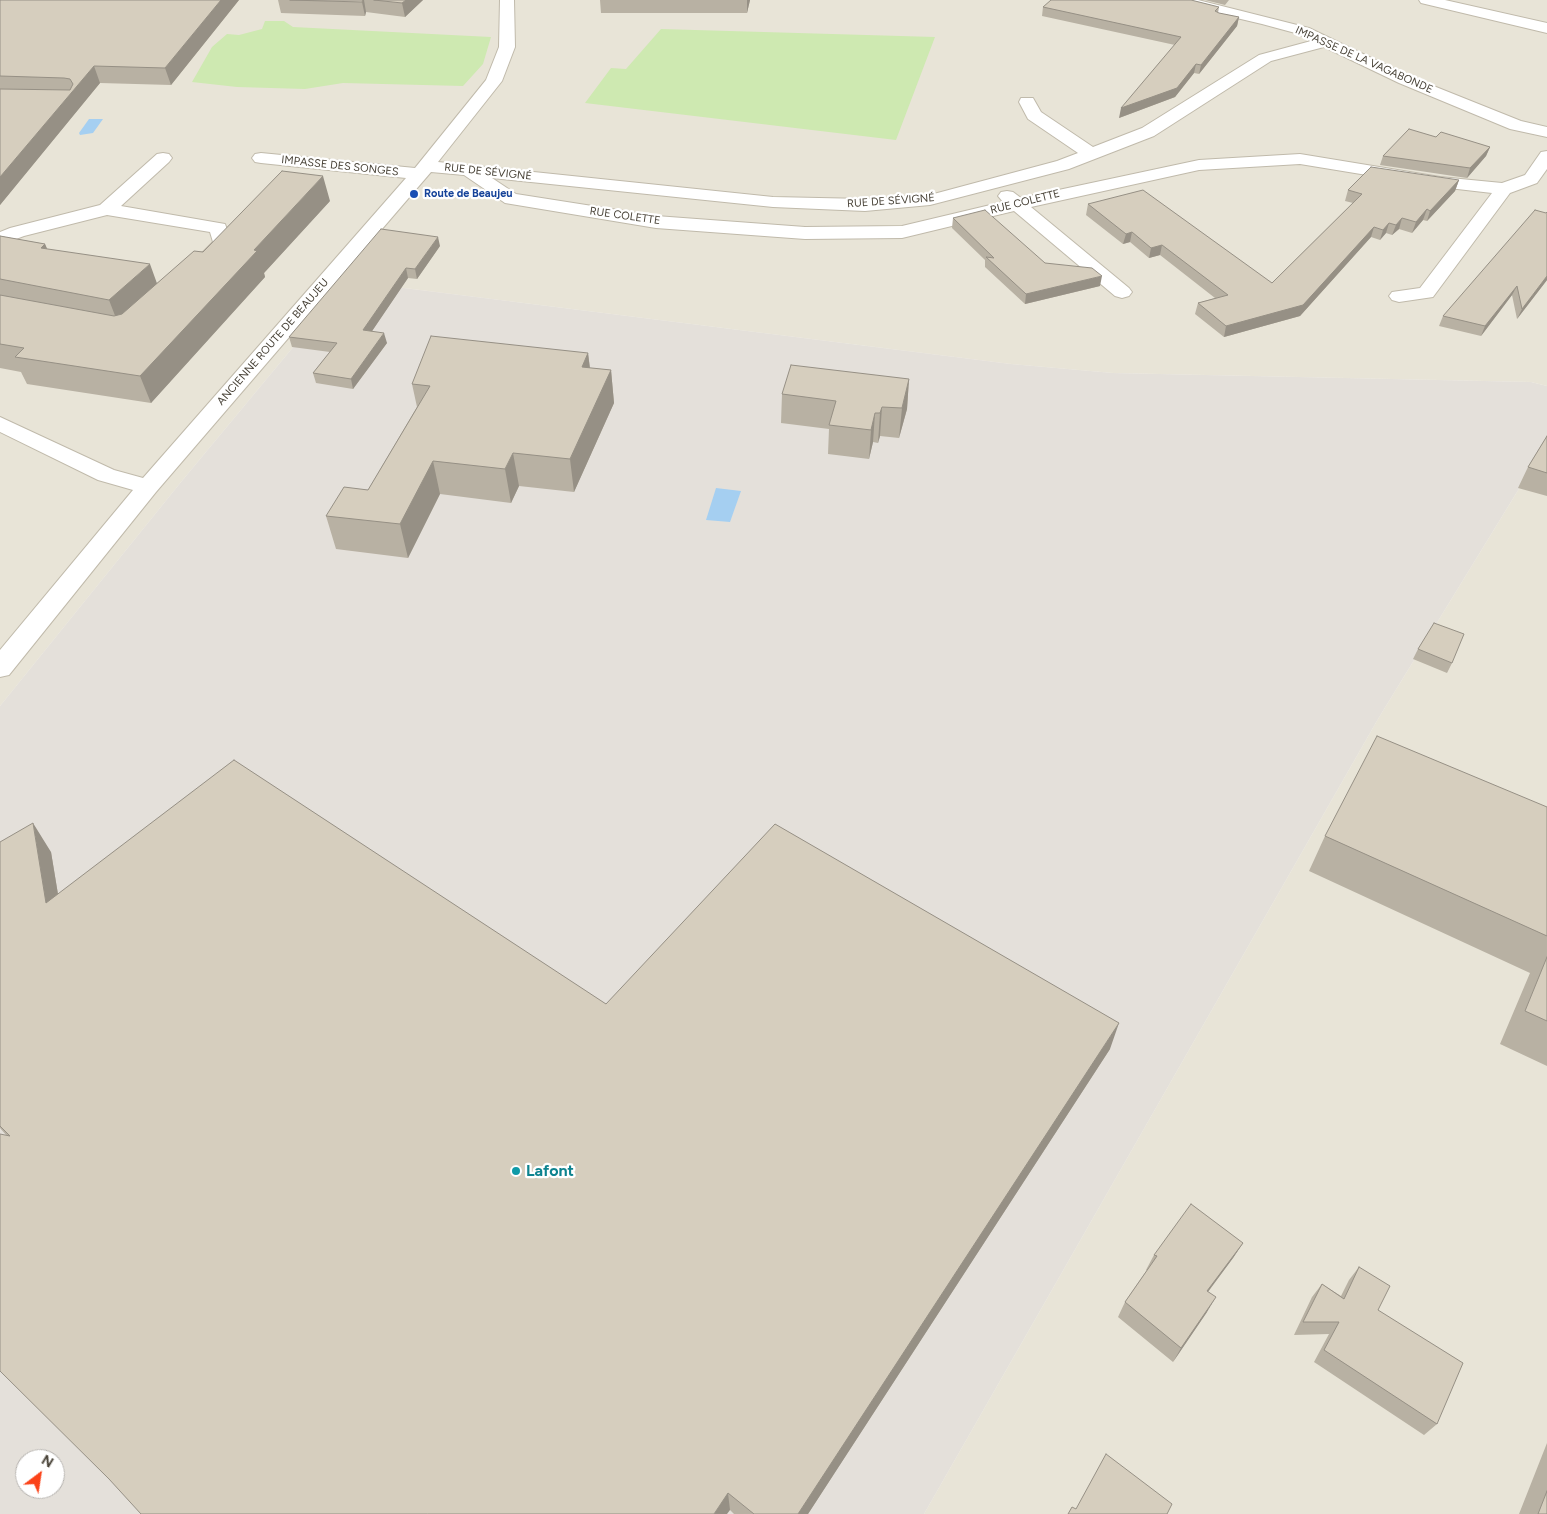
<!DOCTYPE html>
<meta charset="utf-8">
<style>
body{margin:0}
#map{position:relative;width:1547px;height:1514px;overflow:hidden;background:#f4f1e9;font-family:Figtree,sans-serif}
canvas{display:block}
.north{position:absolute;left:15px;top:1449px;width:50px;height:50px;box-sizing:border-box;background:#fff;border:1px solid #b6b3af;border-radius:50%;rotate:31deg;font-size:14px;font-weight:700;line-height:20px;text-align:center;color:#484237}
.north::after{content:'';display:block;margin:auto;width:18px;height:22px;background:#fb4319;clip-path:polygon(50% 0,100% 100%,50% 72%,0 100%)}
</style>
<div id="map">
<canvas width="1547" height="1514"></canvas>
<div class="north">N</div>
</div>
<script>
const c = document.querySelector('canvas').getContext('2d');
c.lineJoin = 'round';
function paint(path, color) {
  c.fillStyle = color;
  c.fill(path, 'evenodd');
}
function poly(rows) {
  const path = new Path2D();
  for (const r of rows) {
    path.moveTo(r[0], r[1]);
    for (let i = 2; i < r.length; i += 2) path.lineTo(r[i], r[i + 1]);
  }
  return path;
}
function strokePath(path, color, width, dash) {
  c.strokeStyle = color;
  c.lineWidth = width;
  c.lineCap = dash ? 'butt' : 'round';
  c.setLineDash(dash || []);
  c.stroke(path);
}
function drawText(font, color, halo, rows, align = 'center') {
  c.font = font + ' Figtree,sans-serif';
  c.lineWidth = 4.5;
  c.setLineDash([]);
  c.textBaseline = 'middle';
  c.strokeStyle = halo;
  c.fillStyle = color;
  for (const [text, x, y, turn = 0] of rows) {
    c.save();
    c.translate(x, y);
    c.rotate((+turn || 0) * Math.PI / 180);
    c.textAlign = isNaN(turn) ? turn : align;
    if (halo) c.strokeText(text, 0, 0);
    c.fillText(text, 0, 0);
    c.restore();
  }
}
paint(poly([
 [0,0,1547,0,1547,386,1531,382,1113,373,1011,364,348,281,181,482,0,706],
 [1547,443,1547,1514,924,1514,1378,719]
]), '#e8e4d7');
paint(poly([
 [348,281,1011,364,1113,373,1531,382,1547,386,1547,443,1378,719,924,1514,0,1514,0,706,181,482],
 [25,1459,55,1459,55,1489,25,1489]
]), '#e4e0da');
paint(poly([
 [265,21,284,21,293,27,491,37,483,64,463,86,343,83,305,89,237,87,192,82,212,47,227,34,239,35,262,29],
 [661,29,935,37,896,140,585,103,611,68,626,69]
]), '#cee9b1');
paint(poly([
 [89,119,103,119,93,133,80,135,79,133],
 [716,488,741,491,730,522,706,520]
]), '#a5cff1');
const minor = poly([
 [500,0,514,0,515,47,502,81,438,162,773,197,865,199,930,195,1057,161,1078,153,1028,119,1019,102,1021,98,1033,98,1041,112,1093,147,1142,128,1259,55,1311,41,1299,34,1262,24,1173,3,1171,0,1198,0,1309,28,1411,77,1521,121,1547,127,1547,137,1510,129,1399,83,1324,47,1271,61,1154,136,1069,169,930,205,865,211,773,207,492,178,516,194,656,216,805,227,902,226,1003,202,998,196,1001,192,1007,191,1013,192,1021,198,1199,160,1300,154,1440,177,1502,183,1525,175,1541,152,1547,151,1547,169,1537,183,1510,193,1433,297,1399,302,1392,300,1389,296,1392,292,1420,288,1492,193,1440,187,1300,164,1199,170,1031,207,1129,288,1132,292,1129,296,1122,298,1115,296,1014,211,902,238,805,239,656,228,511,204,505,203,464,175,431,172,156,492,9,675,0,677,0,650,133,490,98,480,0,432,0,417,114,470,143,478,406,178,261,163,255,162,252,158,255,154,261,153,415,168,486,80,499,47,500,0],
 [1419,0,1445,0,1547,23,1547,33,1421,3,1419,0],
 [163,153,169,154,172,158,169,162,121,206,225,224,232,243,209,267,202,269,195,267,192,263,213,242,210,232,107,215,24,236,0,245,0,232,10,228,100,205,157,154,163,153]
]);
strokePath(minor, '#c0baab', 2);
paint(minor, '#fff');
paint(poly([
 [0,0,239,0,171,85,100,83,0,205],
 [278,0,423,0,405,17,366,12,365,16,281,13],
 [600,0,750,0,747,13,601,13],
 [1205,0,1229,0,1225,5],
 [1043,7,1219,7,1218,13,1239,17,1237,26,1199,74,1194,73,1175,97,1119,118,1175,45,1042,16],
 [1436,137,1490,147,1486,156,1467,178,1380,165,1383,156],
 [1459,180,1455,191,1427,221,1423,220,1412,233,1399,229,1392,235,1386,233,1380,240,1371,237,1300,316,1224,337,1195,314,1198,303,1215,298,1160,255,1149,258,1130,242,1123,244,1086,215,1088,204,1272,283,1353,203,1345,201,1348,190],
 [330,201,264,273,265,277,151,403,27,384,21,372,0,368,0,236,45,244,47,249,157,283,203,252],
 [1547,212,1547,280,1517,319,1512,295,1481,336,1439,326,1443,316],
 [953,218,1045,263,1100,286,1025,304,985,267,985,260,952,228],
 [440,246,417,279,408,278,372,331,387,343,353,389,316,383,313,373,330,352,292,347,289,337],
 [588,353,590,368,611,370,614,403,574,492,519,486,511,503,440,494,408,558,336,549,326,516,368,490,417,407,412,384],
 [909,379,907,409,899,438,880,436,878,443,873,442,869,459,828,454,829,429,781,423,782,394],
 [1547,436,1547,496,1518,488,1528,467],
 [1418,649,1452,663,1447,673,1413,659],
 [1547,807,1547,1066,1500,1044,1530,973,1309,871,1325,836],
 [0,842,51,852,58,894,606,1004,1110,1049,808,1514,734,1514,730,1510,6,1135,0,1128],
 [1243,1243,1233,1258,1208,1292,1207,1312,1173,1362,1118,1317,1125,1302,1147,1270,1146,1270,1154,1255],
 [1359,1267,1378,1310,1437,1424,1424,1435,1314,1362,1329,1334,1294,1335,1312,1297,1322,1284,1341,1296,1349,1280],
 [1547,1443,1547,1514,1519,1514]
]), '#b8b1a3');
paint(poly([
 [221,0,239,0,171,85,165,68],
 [363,0,364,0,366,12,365,16,362,2],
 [406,0,423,0,405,17,402,3],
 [747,0,750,0,747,13],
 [1239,17,1237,26,1199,74,1201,65],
 [1196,64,1194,73,1175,97,1119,118,1121,108],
 [94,66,100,83,0,205,0,177],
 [1490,147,1486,156,1467,178,1470,168],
 [323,176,330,201,264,273,265,277,151,403,140,376,254,250],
 [1459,180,1455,191,1427,221,1430,211],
 [1427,209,1423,220,1412,233,1416,222],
 [1402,218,1399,229,1392,235,1396,225],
 [1389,223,1386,233,1380,240,1383,230],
 [1374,227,1371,237,1300,316,1224,337,1226,326],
 [1132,232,1130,242,1123,244,1126,234],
 [438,237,440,246,417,279,415,269],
 [45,244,56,269,41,248],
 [1162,245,1160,255,1149,258,1151,248],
 [150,264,159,289,119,326,109,300],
 [406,268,408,278,366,340,363,330],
 [1102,276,1100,286,1025,304,1026,294],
 [1547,276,1547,280,1517,319,1522,309],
 [1517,286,1512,295,1481,336,1485,326],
 [384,333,387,343,353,389,351,379],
 [588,353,592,386,582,367],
 [611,370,614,403,574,492,570,459],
 [909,379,907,409,899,438,902,408],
 [882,407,880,436,878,443,880,413],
 [875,413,873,442,869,459,871,430],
 [513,453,519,486,511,503,505,469],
 [433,461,440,494,408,558,400,524],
 [33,823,51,852,64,931,46,903],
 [1119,1023,1110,1049,808,1514,798,1514],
 [1243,1243,1233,1258,1198,1305,1207,1291],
 [1216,1297,1207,1312,1173,1362,1181,1348],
 [728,1493,730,1510,727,1514,714,1514]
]), '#969085');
const building = poly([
 [0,0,221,0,165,68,94,66,0,177,0,89,70,90,73,84,70,79,64,78,0,76,0,0],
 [290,0,363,0,362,2,290,0],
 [374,0,406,0,402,3,374,0],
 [1051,0,1191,0,1219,7,1215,11,1219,13,1239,17,1201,65,1196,64,1177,88,1121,108,1181,37,1043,7,1051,0],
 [1409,129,1436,137,1441,132,1490,147,1470,168,1383,156,1409,129],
 [1371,167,1459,180,1430,211,1427,209,1416,222,1402,218,1396,225,1389,223,1383,230,1374,227,1303,305,1226,326,1198,303,1228,295,1162,245,1151,248,1132,232,1126,234,1088,204,1143,190,1272,283,1362,194,1348,190,1371,167],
 [282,171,323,176,254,250,257,251,140,376,15,357,24,348,0,344,0,295,114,316,122,314,194,251,203,252,282,171],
 [985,210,1045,263,1092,268,1102,276,1026,294,986,257,994,258,953,218,985,210],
 [1535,210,1546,213,1547,212,1547,276,1522,309,1517,286,1485,326,1443,316,1535,210],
 [381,229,438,237,415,269,406,268,363,330,384,333,351,379,313,373,337,343,289,337,381,229],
 [0,236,45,244,41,248,150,264,109,300,0,279,0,236],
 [431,336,588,353,582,367,611,370,570,459,513,453,505,469,433,461,400,524,326,516,344,487,368,490,430,386,412,384,431,336],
 [791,365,909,379,902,408,882,407,880,413,875,413,871,430,829,425,836,401,782,394,791,365],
 [1547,436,1547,473,1528,467,1547,436],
 [1434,623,1464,634,1452,663,1418,649,1434,623],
 [1377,736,1547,807,1547,936,1325,836,1377,736],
 [234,760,606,1004,775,824,1119,1023,798,1514,754,1514,728,1493,714,1514,141,1514,109,1479,0,1371,0,1134,10,1136,0,1126,0,842,33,823,46,903,234,760],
 [1547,957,1547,1021,1525,1011,1547,957],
 [1191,1204,1243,1243,1207,1291,1216,1297,1181,1348,1125,1302,1157,1256,1154,1255,1191,1204],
 [1359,1267,1390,1286,1378,1310,1463,1363,1437,1424,1324,1350,1339,1322,1303,1322,1322,1284,1344,1299,1359,1267],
 [1106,1454,1172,1504,1167,1514,1068,1514,1072,1507,1076,1509,1106,1454],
 [1547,1491,1547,1514,1538,1514,1547,1491]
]);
paint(building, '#d6cebe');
strokePath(building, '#969085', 1);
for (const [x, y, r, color] of [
 [414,194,5,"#1a4fb4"],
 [516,1171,5,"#0f9aa8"]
]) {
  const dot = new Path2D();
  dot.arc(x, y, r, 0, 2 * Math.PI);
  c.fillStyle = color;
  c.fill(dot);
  strokePath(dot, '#fff', 2);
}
drawText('11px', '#484237', '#fff', [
 ["IMPASSE DE LA VAGABONDE",1364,60,24],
 ["IMPASSE DES SONGES",340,166,6],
 ["RUE DE SÉVIGNÉ",488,172,6],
 ["RUE DE SÉVIGNÉ",891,201,-4],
 ["RUE COLETTE",1025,202,-14],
 ["RUE COLETTE",625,216,8],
 ["ANCIENNE ROUTE DE BEAUJEU",273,342,-49]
]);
drawText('bold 11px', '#164399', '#fff', [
 ["Route de Beaujeu",424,194]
], 'left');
drawText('bold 16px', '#0d838f', '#fff', [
 ["Lafont",526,1171]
], 'left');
</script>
